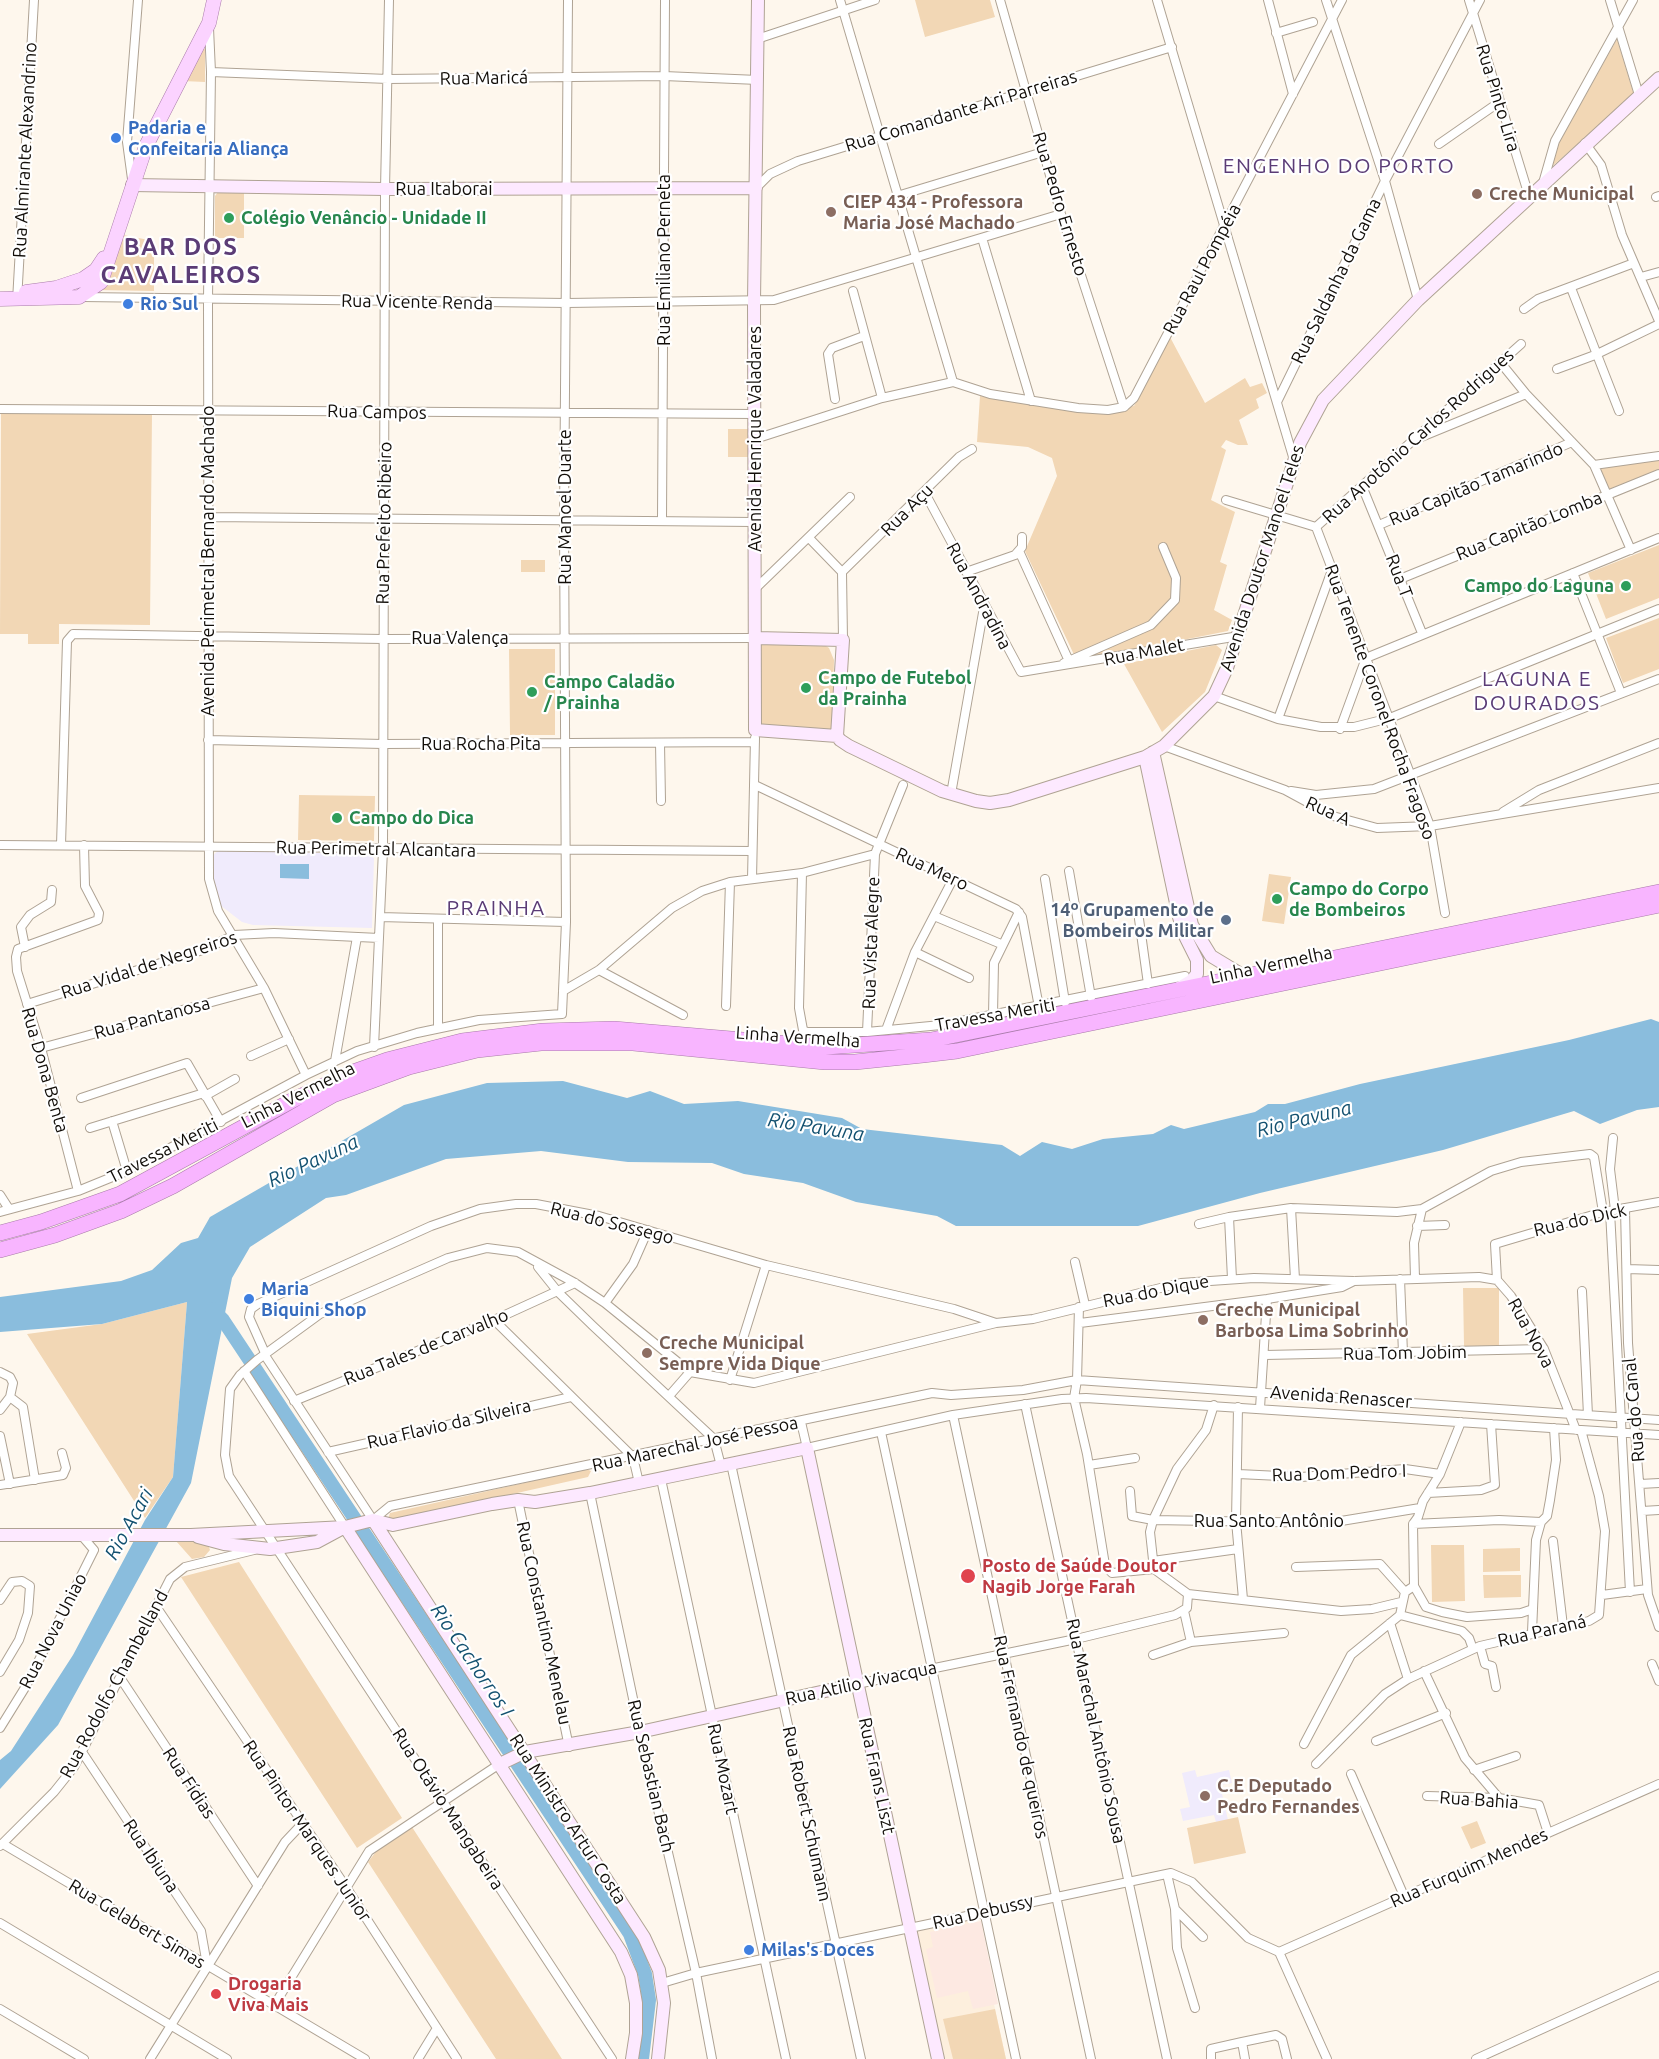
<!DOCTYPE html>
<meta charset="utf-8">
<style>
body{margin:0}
canvas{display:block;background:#fef7ed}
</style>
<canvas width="1659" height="2059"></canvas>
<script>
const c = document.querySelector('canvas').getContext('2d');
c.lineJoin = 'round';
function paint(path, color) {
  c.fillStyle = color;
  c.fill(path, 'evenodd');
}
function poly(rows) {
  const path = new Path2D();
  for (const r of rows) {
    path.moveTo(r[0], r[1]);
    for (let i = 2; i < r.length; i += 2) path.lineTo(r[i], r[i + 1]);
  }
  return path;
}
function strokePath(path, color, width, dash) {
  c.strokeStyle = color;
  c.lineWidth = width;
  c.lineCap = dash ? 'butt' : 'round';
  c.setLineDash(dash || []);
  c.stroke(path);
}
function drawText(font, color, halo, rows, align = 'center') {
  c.font = font + ' Ubuntu,sans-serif';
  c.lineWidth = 4.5;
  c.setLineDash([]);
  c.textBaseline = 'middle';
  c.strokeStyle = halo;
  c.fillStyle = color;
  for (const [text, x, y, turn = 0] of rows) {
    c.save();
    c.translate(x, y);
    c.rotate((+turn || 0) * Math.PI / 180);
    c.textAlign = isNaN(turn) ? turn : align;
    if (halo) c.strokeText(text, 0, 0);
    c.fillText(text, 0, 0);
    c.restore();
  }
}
paint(poly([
 [975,1918,1006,2059,941,2059,912,1932]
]), '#fdefdd');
paint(poly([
 [218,851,369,854,374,858,372,928,253,925,242,922,220,905,215,892,212,856],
 [1195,1770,1197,1777,1229,1770,1232,1783,1220,1785,1228,1820,1216,1822,1214,1815,1183,1821,1180,1809,1190,1807,1182,1773]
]), '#f0ebfc');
paint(poly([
 [981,1921,998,2004,973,2009,968,1991,937,1998,926,1949,933,1947,930,1932]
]), '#fde9e2');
paint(poly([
 [915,0,990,0,995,17,925,37],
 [1617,39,1634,95,1549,169,1559,143],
 [201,48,205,49,205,82,183,81],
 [218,192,244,192,244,238,215,238,215,196],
 [118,234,154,241,154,291,96,290],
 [1170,337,1205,403,1245,378,1250,387,1262,383,1267,393,1256,399,1259,408,1239,420,1248,445,1238,445,1226,440,1221,447,1226,450,1211,500,1235,512,1220,562,1227,565,1214,610,1232,620,1228,631,1077,661,1025,551,1057,476,1052,458,1028,447,977,442,980,396,1087,412,1134,406],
 [1,411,152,412,150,625,59,624,59,644,28,644,28,634,0,634],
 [728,429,748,429,748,457,728,457],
 [1659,456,1659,474,1608,494,1594,465],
 [1659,545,1659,598,1606,619,1588,573],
 [521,560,545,560,545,572,521,572],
 [1659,618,1659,669,1623,683,1606,638],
 [762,643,823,644,829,648,834,660,832,731,758,728,760,647],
 [1216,645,1222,650,1205,692,1162,732,1124,664],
 [509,649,555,649,555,735,510,735],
 [299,795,375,796,374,841,298,840],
 [1269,874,1291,877,1284,924,1262,921],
 [1463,1288,1499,1288,1499,1346,1464,1346],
 [187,1302,173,1477,145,1518,27,1334,102,1324],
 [586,1469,591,1471,588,1477,393,1521,388,1519,390,1513],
 [201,1540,207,1542,210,1550,204,1557,192,1559,176,1541],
 [1431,1545,1464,1545,1465,1601,1432,1602],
 [1520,1548,1520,1571,1483,1572,1483,1549],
 [239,1562,402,1818,357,1848,181,1577],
 [1483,1575,1521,1575,1521,1597,1484,1598],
 [1238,1817,1246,1853,1194,1864,1187,1828],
 [1477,1821,1486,1843,1471,1849,1461,1827],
 [412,1827,562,2059,496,2059,368,1862,378,1849],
 [995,2009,1006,2059,953,2059,943,2019]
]), '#f2d7b5');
paint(poly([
 [280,864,309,864,309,879,280,878],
 [1651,1019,1659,1022,1659,1107,1637,1110,1600,1124,1574,1111,1443,1150,1260,1193,1138,1226,956,1226,937,1216,856,1202,803,1183,744,1174,712,1163,628,1162,541,1151,446,1159,346,1195,326,1198,250,1247,232,1278,191,1483,58,1725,0,1789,0,1760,11,1751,73,1655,145,1520,173,1477,187,1302,102,1324,0,1332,0,1297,121,1281,152,1270,181,1243,198,1238,210,1217,404,1105,487,1083,563,1081,627,1098,650,1091,684,1104,738,1101,842,1118,862,1129,1002,1145,1020,1156,1042,1142,1072,1149,1103,1139,1153,1134,1171,1125,1184,1129,1255,1112,1268,1104,1285,1104,1360,1084,1569,1040]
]), '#8abddd');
strokePath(poly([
 [212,1309,223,1320,630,1934,645,1974,649,2000,642,2059]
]), '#8abddd', 14);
const street = poly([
 [840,0,953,382],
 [1000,0,1061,214,1124,407],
 [1157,0,1294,460],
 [1268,0,1293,94],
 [1326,0,1385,181,1418,300],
 [1469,0,1529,196],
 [1610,0,1639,95],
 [209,28,211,72,208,299,209,879,218,911,264,988,306,1075],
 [1276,33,1313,22],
 [757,39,875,0],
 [211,72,388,79,664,76,758,80],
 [1585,143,1601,165,1622,235,1659,321],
 [1439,144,1498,103],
 [132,179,127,142,138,0],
 [1543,183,1555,141,1633,0],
 [756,188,770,174,798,161,1172,47],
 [897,196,1043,152],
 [1656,197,1659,196],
 [982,238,1031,401],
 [1641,277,1659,272],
 [1571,288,1619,411],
 [853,291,882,398],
 [82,297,567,303,774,300,1061,214],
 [17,301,34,0],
 [1524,309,1538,299,1634,263],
 [1500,362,1526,394,1594,465,1631,550],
 [1557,369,1595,355,1659,324],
 [835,399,828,354,832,348,864,336],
 [1277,402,1385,181,1480,0],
 [1124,407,1134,398,1342,0],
 [0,409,755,414],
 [1421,437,1526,394],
 [755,439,882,398,953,382,990,394,1078,408,1108,410,1124,407],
 [1594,465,1659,456],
 [1362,486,1422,633],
 [925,493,1021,672,1239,636],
 [1226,500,1316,527],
 [208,517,754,522],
 [662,521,665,0],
 [1379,525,1572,442],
 [1316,527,1430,826,1445,913],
 [1316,527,1521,344],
 [810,539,842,572,843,640],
 [1019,551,1069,661],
 [842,572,959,457,972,449],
 [966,572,1015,555,1022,547,1022,537],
 [1573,573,1621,693],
 [1400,579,1659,474],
 [755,589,850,497],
 [1064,663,1151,625,1175,600,1176,578,1163,547],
 [1214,696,1278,719,1321,727,1354,727,1390,718,1659,609],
 [1278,719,1332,570],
 [1340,729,1366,658,1659,538],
 [208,740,383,744,755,742],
 [660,743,661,801],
 [1164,746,1285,790,1333,816,1377,828,1430,826,1659,788],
 [755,785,1016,909,1022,917,1039,1007],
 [1291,791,1316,795,1374,789,1659,679],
 [951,794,984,607],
 [1503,812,1539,790,1659,743],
 [0,845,752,851],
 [61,845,67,641,73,634,383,639,756,638],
 [1069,871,1091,997],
 [802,873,799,1008,803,1030,807,1032,867,1032,941,1025,1185,976],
 [752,879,755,738],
 [1045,879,1065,1002],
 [934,916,1001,944],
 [380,917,566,922],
 [438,919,438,1027],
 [1139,919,1148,984],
 [25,947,21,927,30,915,51,902,52,890],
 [915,952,969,978],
 [599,970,683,1015],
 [563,991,599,970,672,908,702,891,730,882,802,873,875,854,903,785],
 [27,1004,206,949,234,935,274,933,379,938],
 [726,1006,730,882],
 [993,1015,994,963,1019,912],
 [886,1030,915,952,953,879],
 [867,1032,875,854],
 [374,1047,383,850,385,189,389,0],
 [41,1048,264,988],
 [251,1056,289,1039],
 [335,1061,357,937],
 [205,1096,235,1079],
 [81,1098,187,1063,221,1122],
 [112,1121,127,1171],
 [90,1128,204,1093],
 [1613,1138,1610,1169,1615,1210],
 [78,1191,41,1048,17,971,16,957,18,949,98,920,99,913,85,886,84,845],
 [0,1195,9,1209],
 [1291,1208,1295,1279],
 [1625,1209,1628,1343,1648,1595,1659,1627],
 [1610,1211,1630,1592],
 [0,1212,78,1191,127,1171,306,1075,357,1051,417,1033,479,1020,562,1014,566,922,564,520,568,0],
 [1229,1217,1232,1279],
 [1199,1224,1229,1217,1291,1208,1397,1212,1422,1209],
 [1417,1226,1445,1225],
 [1075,1262,1085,1305],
 [538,1267,558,1292,593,1326,714,1439,721,1466],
 [1627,1269,1659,1270],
 [1415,1278,1414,1243,1422,1209,1491,1171,1521,1162,1590,1154,1594,1157,1603,1212],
 [1400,1279,1403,1353],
 [1582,1291,1588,1415],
 [605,1303,633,1264,648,1230],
 [1079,1307,1077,1380,1074,1398,1087,1454,1105,1565,1112,1573,1154,1569],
 [494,1320,633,1457,639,1483],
 [1080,1323,1267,1299,1342,1287,1354,1281],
 [265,1353,249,1317,251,1309,258,1304,431,1226,480,1209,516,1204,536,1204,599,1216,766,1265,954,1309,996,1323],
 [264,1354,373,1520,390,1506,908,1398,932,1393,951,1395,1023,1390,1077,1380,1659,1420],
 [1265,1355,1544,1349],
 [244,1371,345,1527],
 [0,1372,10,1377,13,1383,10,1397,0,1410],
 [730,1380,766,1265],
 [669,1396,690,1372],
 [10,1397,23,1407,35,1480],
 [294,1401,494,1320,575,1283],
 [1025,1404,1167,2059],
 [1238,1407,1236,1521,1243,1599],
 [1260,1408,1267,1299],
 [953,1415,1091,2059],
 [801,1422,807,1448,953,1415,1062,1399,1086,1398,1659,1435],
 [1576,1430,1544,1349,1511,1296,1497,1280,1495,1244,1603,1212,1659,1202],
 [881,1432,1016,2059],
 [0,1436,10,1484],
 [328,1452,571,1397],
 [731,1464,861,2059],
 [1089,1465,1135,1458],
 [1238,1474,1301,1477,1405,1469,1440,1474],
 [661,1479,786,2059],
 [1640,1484,1659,1483],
 [0,1485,63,1475,66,1468,62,1453],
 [1130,1491,1132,1516,1153,1520,1329,1523,1420,1508],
 [590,1493,640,1732,696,1973,712,2059],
 [1428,1493,1481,1490,1495,1485,1491,1424],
 [518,1500,569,1747],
 [1642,1511,1659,1510],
 [1413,1524,1499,1520,1541,1522],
 [1553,1541,1563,1626],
 [1153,1561,1238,1549],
 [1296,1567,1380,1564,1405,1592],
 [1154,1569,1188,1594,1341,1611,1372,1609,1401,1602],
 [1154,1569,1150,1532,1153,1520,1177,1469,1206,1430,1214,1405],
 [1414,1586,1426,1607,1442,1612,1467,1617,1521,1613,1533,1609],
 [1602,1595,1647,1589],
 [0,1600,12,1582,22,1581,30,1586,28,1613,19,1640,0,1672],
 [155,1605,346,1887,457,2059],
 [1184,1611,1191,1642,1284,1633],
 [1400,1615,1405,1592,1414,1586,1413,1524,1418,1517,1423,1501,1440,1474,1461,1422],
 [1400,1615,1462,1631,1469,1638,1473,1649],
 [1390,1623,1408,1679],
 [1532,1632,1536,1540,1541,1522,1547,1516,1550,1500,1556,1460,1554,1428],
 [1480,1646,1485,1664,1492,1666,1496,1687],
 [1153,1655,1191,1642],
 [1652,1664,1659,1681],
 [1424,1671,1465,1758,1499,1798],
 [121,1679,258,1886],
 [857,1684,1076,1639,1175,1615,1187,1608,1188,1594],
 [0,1728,26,1686,94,1550,81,1535],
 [1376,1741,1446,1713],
 [1304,1744,1351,1655,1400,1615],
 [82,1752,201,1931,207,1965],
 [1316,1764,1385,1694,1408,1679,1480,1646,1589,1621,1599,1615,1605,1531,1599,1496,1581,1430],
 [1474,1770,1516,1756],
 [1351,1774,1404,1896],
 [1427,1796,1499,1798,1539,1805,1548,1833],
 [3,1844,365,2059],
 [0,1846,54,1792,74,1767,170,1579,185,1567,254,1550],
 [1167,1874,1175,1909,1203,1937],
 [1175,1909,1177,1948,1195,2008],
 [0,1923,227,2059],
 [1279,1952,1659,1784],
 [1279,1952,1327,2059],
 [662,1983,696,1973,1171,1873,1192,1882,1248,1938,1279,1952],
 [275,2004,369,1851,498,1765],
 [0,2009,84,2059],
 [150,2059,285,1842,302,1824],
 [418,2059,437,2028],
 [612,2059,229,1476,225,1455,230,1389,240,1375,257,1360,320,1314,448,1258,487,1248,518,1252,575,1283,605,1303,690,1372,754,1383,996,1323,1033,1319,1181,1283,1254,1278,1354,1281,1479,1277,1497,1280],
 [1211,2059,1211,2049,1242,2042],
 [1245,2059,1242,2042,1276,2035,1282,2039,1287,2059],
 [1476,2059,1659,1976]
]);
const secondary = poly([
 [758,0,754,301,755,730,837,736],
 [132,185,385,189,756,188],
 [756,638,843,640,837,736,840,740,849,746,942,791,976,801,990,803,1009,800,1145,757,1164,746,1214,696,1227,668,1300,443,1323,400,1418,300,1659,78],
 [1153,752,1192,925,1211,956,1244,976],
 [1145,757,1179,917,1184,934,1197,960,1197,974,1191,981,1179,988],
 [373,1520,644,1937,659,1970,664,2003,658,2059],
 [345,1527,621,1952,631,1975,636,2003,636,2033,632,2059],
 [0,1535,191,1535,345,1527,373,1520,393,1525,492,1504,518,1500,535,1502,590,1493,807,1448,938,2059],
 [198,1537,224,1544,270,1549,317,1542,343,1528],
 [498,1765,525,1752,640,1732,857,1684]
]);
const primary = poly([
 [26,292,56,288,83,279,96,270,104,258],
 [1,299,79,297,101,282,146,146,209,23,214,0]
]);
const highway = poly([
 [0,1233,41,1222,120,1194,295,1099,353,1072,387,1060,462,1041,543,1031,614,1029,825,1047,931,1040,1659,892],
 [0,1250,55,1235,121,1211,173,1186,333,1095,409,1067,477,1050,541,1043,633,1043,825,1062,855,1062,923,1055,957,1051,1659,905]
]);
strokePath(street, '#afa394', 10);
strokePath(secondary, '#afa394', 14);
strokePath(primary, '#a87ba9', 15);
strokePath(highway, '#a87ba9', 16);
strokePath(street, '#fff', 8);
strokePath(secondary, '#fde9ff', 12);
strokePath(primary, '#fbd3ff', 14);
strokePath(highway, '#f8b5ff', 15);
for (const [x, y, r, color] of [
 [116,138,6,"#3f7fe0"],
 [1477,194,6,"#8d6e63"],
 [831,212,6,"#8d6e63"],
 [229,218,6,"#2e9e5b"],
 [128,304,6,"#3f7fe0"],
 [1626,586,6,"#2e9e5b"],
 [806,688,6,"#2e9e5b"],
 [532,692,6,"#2e9e5b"],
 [337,818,6,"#2e9e5b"],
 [1277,899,6,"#2e9e5b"],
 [1226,920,6,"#5c6f8a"],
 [249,1299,6,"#3f7fe0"],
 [1203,1320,6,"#8d6e63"],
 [647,1353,6,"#8d6e63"],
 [968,1576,8,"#e0444e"],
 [1205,1796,6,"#8d6e63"],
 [749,1950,6,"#3f7fe0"],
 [216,1994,6,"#e0444e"]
]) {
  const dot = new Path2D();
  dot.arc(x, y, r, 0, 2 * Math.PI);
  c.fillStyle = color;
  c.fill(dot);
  strokePath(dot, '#fff', 2);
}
drawText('18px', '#120e09', '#fff', [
 ["Rua Maricá",484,78,-1],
 ["Rua Pinto Lira",1498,98,73],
 ["Rua Comandante Ari Parreiras",961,111,-17],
 ["Rua Almirante Alexandrino",25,150,-87],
 ["Rua Itaborai",444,189],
 ["Rua Pedro Ernesto",1060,204,73],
 ["Rua Emiliano Perneta",664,260,-90],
 ["Rua Raul Pompéia",1202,269,-62],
 ["Rua Saldanha da Gama",1336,281,-64],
 ["Rua Vicente Renda",417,302,1],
 ["Rua Campos",377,412,1],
 ["Rua Anotônio Carlos Rodrigues",1418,436,-42],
 ["Avenida Henrique Valadares",755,439,-90],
 ["Rua Capitão Tamarindo",1476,484,-23],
 ["Rua Manoel Duarte",565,507,-90],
 ["Rua Açu",907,510,-45],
 ["Rua Prefeito Ribeiro",384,523,-89],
 ["Rua Capitão Lomba",1529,526,-22],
 ["Avenida Doutor Manoel Teles",1262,558,-72],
 ["Avenida Perimetral Bernardo Machado",208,561,-90],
 ["Rua T",1399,576,69],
 ["Rua Andradina",979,596,62],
 ["Rua Valença",460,638],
 ["Rua Malet",1144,652,-11],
 ["Rua Tenente Coronel Rocha Fragoso",1380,702,70],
 ["Rua Rocha Pita",481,744],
 ["Rua A",1328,811,24],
 ["Rua Perimetral Alcantara",376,849,1],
 ["Rua Mero",932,869,25],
 ["Rua Vista Alegre",871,943,-88],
 ["Rua Vidal de Negreiros",149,965,-18],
 ["Linha Vermelha",1271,965,-12],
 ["Travessa Meriti",995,1015,-10],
 ["Rua Pantanosa",152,1018,-15],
 ["Linha Vermelha",798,1037,4],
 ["Rua Dona Benta",45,1070,74],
 ["Linha Vermelha",298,1095,-27],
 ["Travessa Meriti",163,1151,-27],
 ["Rua do Dick",1580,1220,-13],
 ["Rua do Sossego",612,1223,14],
 ["Rua do Dique",1156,1291,-11],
 ["Rua Nova",1531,1333,61],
 ["Rua Tales de Carvalho",426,1347,-22],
 ["Rua Tom Jobim",1405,1353,-1],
 ["Avenida Renascer",1341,1397,4],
 ["Rua do Canal",1634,1410,-95],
 ["Rua Flavio da Silveira",449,1424,-13],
 ["Rua Marechal José Pessoa",695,1444,-12],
 ["Rua Dom Pedro I",1339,1473,-2],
 ["Rua Santo Antônio",1269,1521],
 ["Rua Constantino Menelau",544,1623,78],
 ["Rua Nova Uniao",53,1631,-63],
 ["Rua Paraná",1542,1631,-13],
 ["Rua Atilio Vivacqua",861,1683,-12],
 ["Rua Rodolfo Chambelland",114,1684,-62],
 ["Rua Marechal Antônio Sousa",1096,1731,78],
 ["Rua Frernando de queiros",1021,1737,78],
 ["Rua Mozart",723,1769,78],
 ["Rua Sebastian Bach",651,1776,77],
 ["Rua Frans Liszt",877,1776,78],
 ["Rua Fídias",189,1783,57],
 ["Rua Bahia",1479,1800,4],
 ["Rua Otávio Mangabeira",448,1809,57],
 ["Rua Robert Schumann",807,1814,78],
 ["Rua Ministro Artur Costa",568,1819,57],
 ["Rua Pintor Marques Junior",307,1831,56],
 ["Rua Ibiuna",151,1856,56],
 ["Rua Furquim Mendes",1469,1868,-24],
 ["Rua Debussy",983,1912,-13],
 ["Rua Gelabert Simas",137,1924,31]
]);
drawText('bold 18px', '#366cbe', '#fff', [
 ["Padaria e",128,128],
 ["Confeitaria Aliança",128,149],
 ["Rio Sul",140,304],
 ["Maria",261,1289],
 ["Biquini Shop",261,1310],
 ["Milas's Doces",761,1950]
], 'left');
drawText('bold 18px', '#785e54', '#fff', [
 ["Creche Municipal",1489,194],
 ["CIEP 434 - Professora",843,202],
 ["Maria José Machado",843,223],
 ["Creche Municipal",1215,1310],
 ["Barbosa Lima Sobrinho",1215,1331],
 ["Creche Municipal",659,1343],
 ["Sempre Vida Dique",659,1364],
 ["C.E Deputado",1217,1786],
 ["Pedro Fernandes",1217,1807]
], 'left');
drawText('bold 18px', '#27864d', '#fff', [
 ["Colégio Venâncio - Unidade II",241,218],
 ["Campo do Laguna",1614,586,"right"],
 ["Campo de Futebol",818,678],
 ["da Prainha",818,699],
 ["Campo Caladão",544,682],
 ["/ Prainha",544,703],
 ["Campo do Dica",349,818],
 ["Campo do Corpo",1289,889],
 ["de Bombeiros",1289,910]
], 'left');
drawText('bold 18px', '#4e5e75', '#fff', [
 ["14º Grupamento de",1214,910],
 ["Bombeiros Militar",1214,931]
], 'right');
drawText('bold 18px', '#be3a42', '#fff', [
 ["Posto de Saúde Doutor",982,1566],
 ["Nagib Jorge Farah",982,1587],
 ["Drogaria",228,1984],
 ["Viva Mais",228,2005]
], 'left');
drawText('italic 20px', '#135170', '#fff', [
 ["Rio Pavuna",1304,1119,-14],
 ["Rio Pavuna",816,1127,9],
 ["Rio Pavuna",313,1161,-25],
 ["Rio Acari",129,1524,-61],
 ["Rio Cachorros I",472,1660,56]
]);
c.letterSpacing = '1.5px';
drawText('21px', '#5b3c76', '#fff', [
 ["ENGENHO DO PORTO",1339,166],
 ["LAGUNA E",1537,679],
 ["DOURADOS",1537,703],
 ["PRAINHA",496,908]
]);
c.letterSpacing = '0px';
c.letterSpacing = '1.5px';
drawText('bold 24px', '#5b3c76', '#fff', [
 ["BAR DOS",181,247],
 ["CAVALEIROS",181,275]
]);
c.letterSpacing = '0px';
</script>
